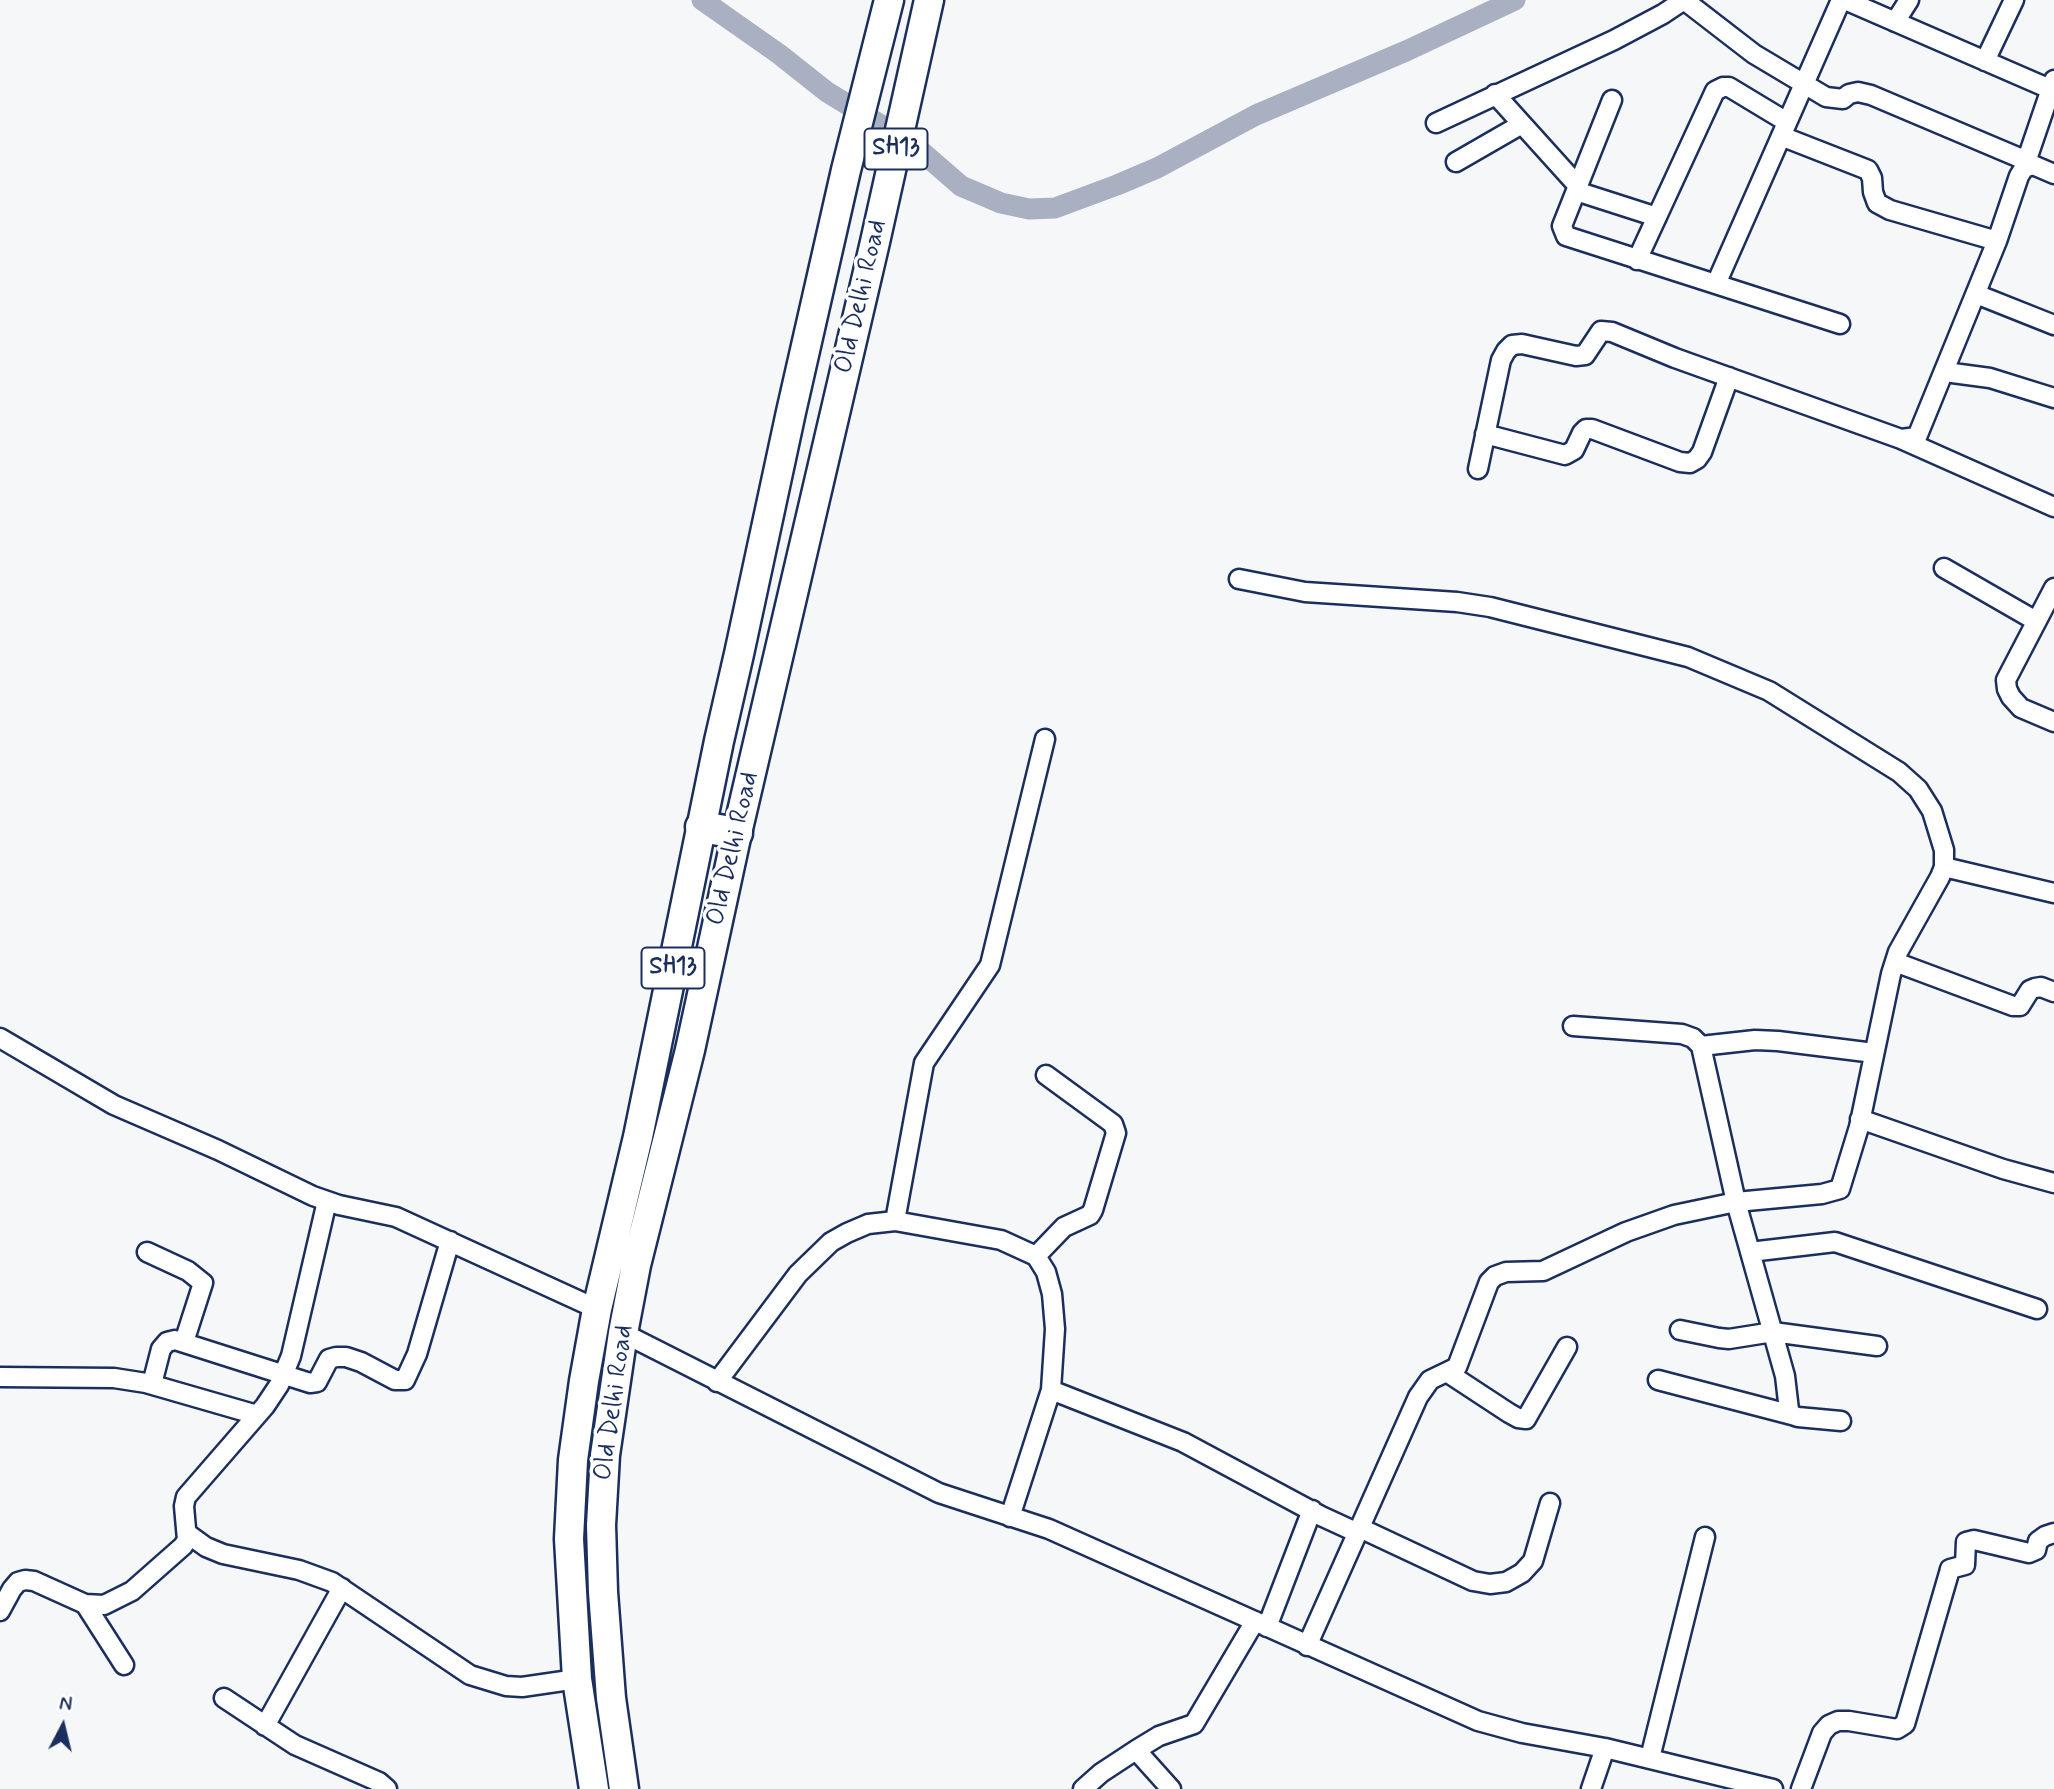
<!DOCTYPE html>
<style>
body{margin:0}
#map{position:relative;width:2054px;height:1789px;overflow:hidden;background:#f6f7f9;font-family:Mynerve,sans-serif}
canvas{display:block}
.north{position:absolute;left:28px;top:1691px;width:70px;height:70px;-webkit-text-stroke:5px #fff;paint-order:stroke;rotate:7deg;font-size:19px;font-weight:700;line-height:28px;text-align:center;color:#1b2f5e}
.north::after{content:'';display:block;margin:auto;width:24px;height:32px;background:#1b2f5e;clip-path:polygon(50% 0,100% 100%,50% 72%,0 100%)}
</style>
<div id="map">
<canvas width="2054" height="1789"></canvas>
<div class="north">N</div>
</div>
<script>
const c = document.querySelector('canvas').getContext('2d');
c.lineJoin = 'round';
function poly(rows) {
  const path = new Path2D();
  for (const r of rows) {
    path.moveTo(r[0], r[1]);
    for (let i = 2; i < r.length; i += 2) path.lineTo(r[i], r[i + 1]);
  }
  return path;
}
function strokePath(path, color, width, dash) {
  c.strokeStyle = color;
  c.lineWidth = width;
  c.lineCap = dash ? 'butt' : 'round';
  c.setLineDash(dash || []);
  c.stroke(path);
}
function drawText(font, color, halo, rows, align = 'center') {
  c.font = font + ' Mynerve,sans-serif';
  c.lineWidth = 7;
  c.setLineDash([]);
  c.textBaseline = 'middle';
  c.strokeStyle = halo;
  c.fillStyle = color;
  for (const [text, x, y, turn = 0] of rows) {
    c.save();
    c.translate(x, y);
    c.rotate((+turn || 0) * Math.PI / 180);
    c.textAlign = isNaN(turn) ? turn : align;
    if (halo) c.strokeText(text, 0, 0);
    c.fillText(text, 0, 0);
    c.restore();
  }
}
strokePath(poly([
 [702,0,779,54,827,92,915,146,961,186,1001,203,1029,209,1055,208,1117,185,1157,168,1256,115,1406,51,1515,0]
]), '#a9b0c1', 21);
const minor = poly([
 [1684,0,1754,54,1826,97,1843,99,1849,94,1858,92,1871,95,2027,161],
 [1845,0,2050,89],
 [1895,22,1909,0],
 [1985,61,2014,0],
 [1495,94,1578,186],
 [1612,100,1562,226,1566,236,1840,324],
 [1436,123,1614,40,1663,14,1684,0],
 [1781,136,1868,170,1872,178,1873,192,1877,203,1890,210,1997,241],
 [1456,162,1522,124],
 [2024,168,2054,80],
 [1576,191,1657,217],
 [1637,260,1715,91,1723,87,1729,87,1787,122],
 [1716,284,1841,0],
 [1976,294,2054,325],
 [1945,372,1990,378,2054,398],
 [1485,434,1565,455,1574,450,1582,433,1586,429,1592,429,1680,462,1690,463,1697,459,1702,452,1729,377],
 [1901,439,2054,507],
 [1478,469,1501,360,1506,351,1512,345,1522,344,1576,356,1585,355,1601,331,1612,332,1675,358,1901,439,1917,437,1997,241,2019,176,2024,168,2033,165,2054,174],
 [1944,568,2036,621],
 [1239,579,1305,592,1457,602,1490,607,1688,657,1769,691,1899,772,1918,789,1932,811,1944,850,1944,867,1940,877,1898,952,1891,974,1859,1127,1840,1189,1822,1194,1736,1202,1674,1215,1626,1232,1543,1271,1506,1272,1495,1276,1489,1282,1457,1367,1430,1380,1418,1397,1307,1646],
 [2054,588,2006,680,2007,689,2011,697,2021,708,2054,722],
 [1944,867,2054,893],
 [1895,962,2013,1006,2020,1006,2030,990,2035,988,2041,987,2054,992],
 [1573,1026,1682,1034,1693,1038,1701,1046,1736,1202,1785,1376,1789,1410,1792,1415,1798,1417,1841,1421],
 [0,1038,114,1105,218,1150,313,1196,339,1205,396,1217,597,1309],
 [1701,1046,1755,1040,1778,1041,1874,1053],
 [1860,1119,2003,1169,2054,1183],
 [895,1221,924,1063,990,965,1045,739],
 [147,1252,188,1271,203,1283,184,1342],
 [1750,1252,1835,1242,2037,1309],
 [1036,1256,1064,1227,1090,1215,1093,1210,1116,1133,1113,1124,1046,1075],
 [1680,1330,1719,1338,1729,1339,1773,1332,1877,1346],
 [623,1333,939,1493,1049,1529,1478,1721,1522,1733,1605,1748,1773,1789],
 [1448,1373,1509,1413,1518,1418,1526,1419,1567,1347],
 [0,1377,114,1378,146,1383,257,1415],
 [1658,1380,1792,1415],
 [717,1382,798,1274,831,1242,847,1233,868,1224,895,1221,1001,1240,1036,1256,1046,1272,1052,1294,1055,1329,1051,1390,1010,1517],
 [152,1384,161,1349,167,1342,175,1340,310,1383,317,1382,329,1359,336,1357,346,1357,361,1362,395,1380,405,1380,417,1354,450,1241],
 [1051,1390,1183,1442,1321,1516,1358,1533],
 [1360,1528,1473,1581,1490,1584,1506,1582,1522,1573,1533,1561,1550,1503],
 [188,1534,206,1547,223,1554,299,1570,332,1582,470,1675,506,1686,522,1687,577,1679],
 [85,1604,124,1665],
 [0,1611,12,1589,18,1582,25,1580,34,1581,85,1604,104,1605,132,1591,183,1546,187,1540,184,1506,186,1497,265,1406,279,1385,291,1356,327,1201],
 [1267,1627,1312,1510],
 [224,1698,295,1745,379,1782,387,1789],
 [265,1726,342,1588],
 [1136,1750,1171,1789],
 [1650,1758,1705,1537],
 [1083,1789,1101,1773,1136,1750,1159,1736,1194,1724,1255,1621],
 [1591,1789,1605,1748],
 [1801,1789,1822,1733,1829,1725,1838,1721,1849,1721,1897,1729,1905,1724,1949,1573,1950,1569,1965,1565,1966,1542,1974,1540,2029,1553,2036,1550,2038,1541,2045,1536,2054,1533]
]);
const primary = poly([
 [594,1789,577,1679,569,1539,573,1460,584,1381,597,1309,638,1137,719,741,739,654,791,412,846,170,889,0],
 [624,1789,611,1698,603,1592,601,1525,605,1455,623,1333,636,1265,690,1050,737,833,875,242,929,0]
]);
const trunk = poly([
 [701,827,737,833]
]);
strokePath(minor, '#1b2f5e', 23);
strokePath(primary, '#1b2f5e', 33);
strokePath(trunk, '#1b2f5e', 35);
strokePath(minor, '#fff', 18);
strokePath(primary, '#fff', 28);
strokePath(trunk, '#fff', 30);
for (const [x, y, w] of [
 [896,149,63],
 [673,968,63]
]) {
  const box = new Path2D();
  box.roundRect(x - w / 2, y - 20.5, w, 41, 5);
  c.fillStyle = '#fff';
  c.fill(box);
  strokePath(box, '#1b2f5e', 2);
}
drawText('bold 24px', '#1b2f5e', null, [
 ["SH13",896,149],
 ["SH13",673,968]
]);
drawText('26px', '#1b2f5e', '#fff', [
 ["Old Delhi Road",862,297,-77],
 ["Old Delhi Road",734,849,-77],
 ["Old Delhi Road",615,1403,-82]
]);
</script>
